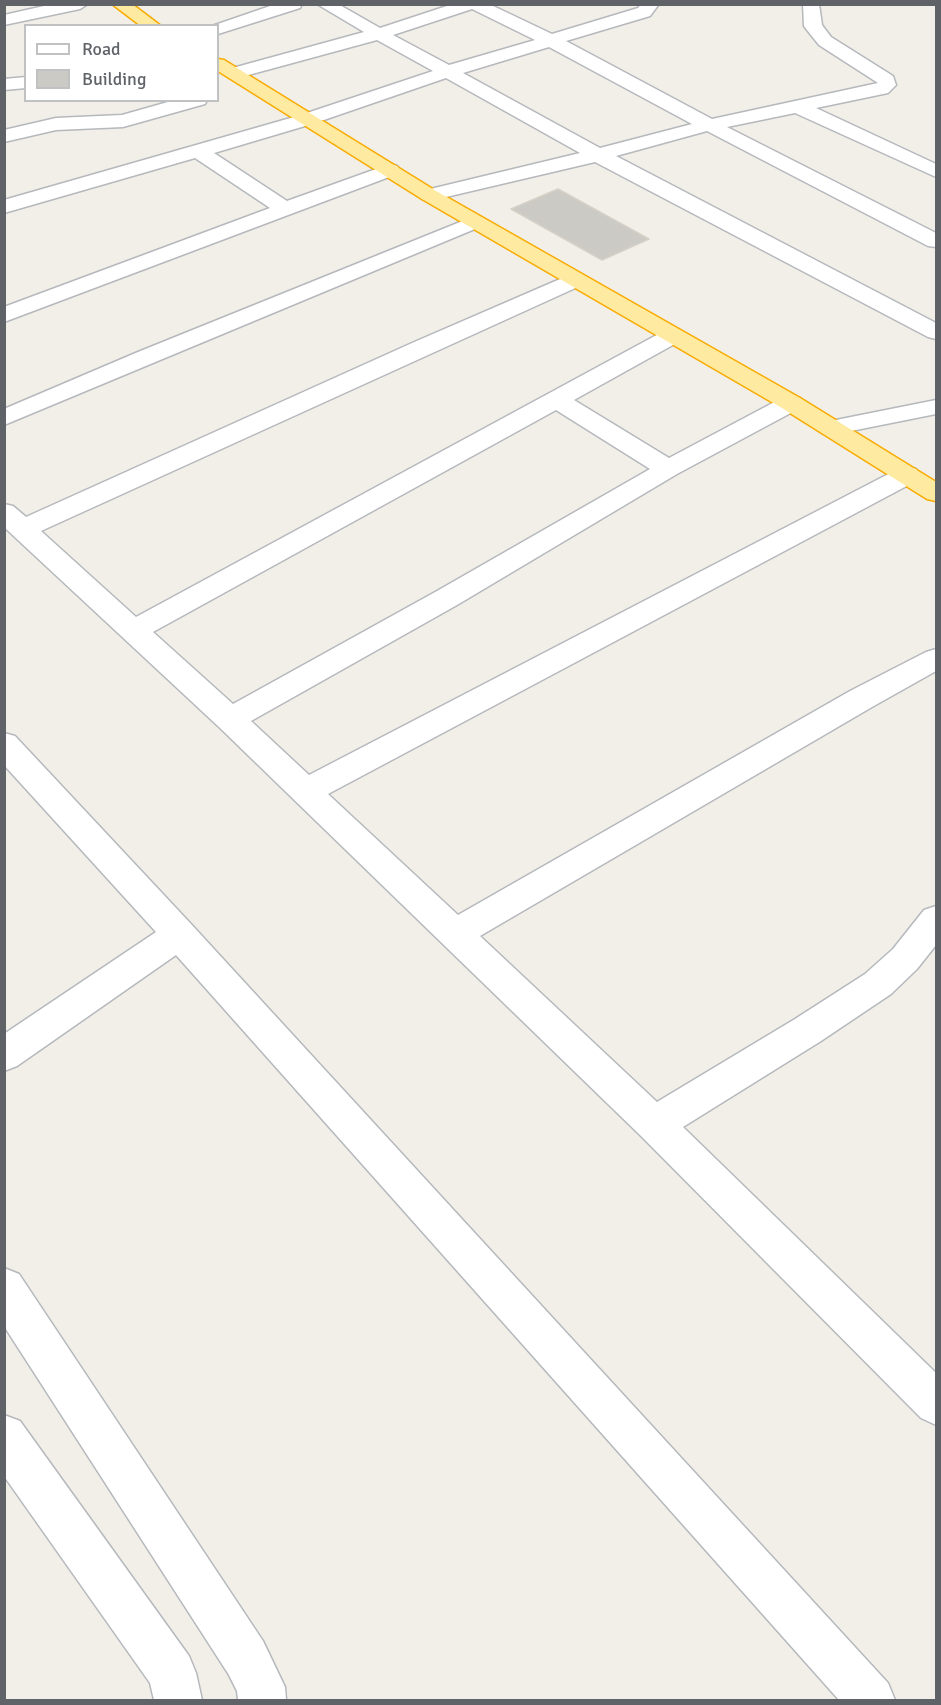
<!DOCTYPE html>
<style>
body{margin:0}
#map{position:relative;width:941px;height:1705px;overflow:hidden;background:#f1efe8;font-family:Signika,sans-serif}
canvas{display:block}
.frame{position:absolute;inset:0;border:6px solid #5f6368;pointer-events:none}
.legend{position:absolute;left:24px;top:24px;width:195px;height:78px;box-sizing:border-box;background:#fff;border:2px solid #bfc1c3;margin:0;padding:8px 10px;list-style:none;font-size:18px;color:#5f6368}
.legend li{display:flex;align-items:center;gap:12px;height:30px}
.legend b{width:30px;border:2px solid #bfc1c3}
</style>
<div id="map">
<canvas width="941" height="1705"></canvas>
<div class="frame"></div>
<ul class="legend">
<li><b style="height:8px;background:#fff"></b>Road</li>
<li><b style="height:16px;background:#cccac5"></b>Building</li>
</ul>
</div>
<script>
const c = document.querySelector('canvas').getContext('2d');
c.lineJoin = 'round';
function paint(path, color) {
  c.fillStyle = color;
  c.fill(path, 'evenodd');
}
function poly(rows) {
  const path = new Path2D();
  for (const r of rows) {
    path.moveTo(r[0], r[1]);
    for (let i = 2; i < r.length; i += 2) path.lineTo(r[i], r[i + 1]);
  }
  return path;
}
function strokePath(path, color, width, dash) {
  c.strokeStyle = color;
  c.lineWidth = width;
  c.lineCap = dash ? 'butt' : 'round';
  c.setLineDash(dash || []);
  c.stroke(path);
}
const building = poly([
 [558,189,649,239,602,260,511,209,558,189]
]);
paint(building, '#cccac5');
strokePath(building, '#d6d1c6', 1.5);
const minor = poly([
 [53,4,88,4,80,9,4,25,4,15,53,4],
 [276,4,302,4,300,8,218,34,218,26,212,26,276,4],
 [317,4,338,4,380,28,453,4,489,4,552,34,638,8,641,4,659,4,650,16,566,41,712,119,878,83,819,45,807,30,804,26,803,4,819,4,822,25,831,37,893,76,896,85,888,93,816,108,936,164,936,177,795,113,727,127,936,233,936,247,928,246,707,131,616,156,936,323,936,339,928,337,595,162,429,201,422,199,419,195,422,191,580,153,446,78,315,123,214,153,287,201,390,164,397,166,400,170,397,174,4,322,4,307,270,208,195,158,4,213,4,200,301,115,433,71,377,40,241,77,229,77,226,73,229,69,364,32,317,4],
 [472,9,535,40,449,65,393,35,472,9],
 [549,47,692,124,600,148,463,73,549,47],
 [26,77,26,88,4,90,4,79,26,77],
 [175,100,207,100,205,104,123,127,56,130,4,142,4,130,56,118,122,115,175,100],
 [475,216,482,218,485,222,482,226,4,425,4,409,138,352,475,216],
 [574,273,582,275,585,280,582,285,41,531,136,617,664,331,672,329,680,331,684,336,680,341,574,400,669,458,782,398,791,396,800,398,803,403,800,408,677,474,457,605,251,721,309,775,898,469,907,467,916,469,920,475,916,481,328,794,458,915,850,691,926,652,936,649,936,671,872,707,480,936,657,1102,795,1019,865,974,893,949,924,910,936,906,936,945,917,969,891,994,821,1041,683,1127,936,1373,936,1425,921,1418,641,1136,219,727,4,527,4,504,13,506,26,517,412,343,574,273],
 [556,410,650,469,437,591,233,704,153,632,556,410],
 [936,400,936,414,831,435,822,433,819,428,822,423,831,421,936,400],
 [4,733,15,736,191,924,888,1683,895,1700,839,1700,176,955,17,1066,4,1071,4,1034,156,932,4,765,4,733],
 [4,1268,19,1274,263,1641,285,1687,286,1700,238,1700,237,1691,229,1675,4,1326,4,1268],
 [4,1415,20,1421,189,1656,196,1673,202,1700,154,1700,150,1683,4,1476,4,1415]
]);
const trunk = poly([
 [112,4,132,4,161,26,141,26,112,4],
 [218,59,224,60,436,191,800,398,936,482,936,501,927,499,782,408,422,199,218,71,218,59]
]);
strokePath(minor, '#b5b8bc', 3);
strokePath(trunk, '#f9ab00', 3);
paint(minor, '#fff');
paint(trunk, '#feeaa1');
</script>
